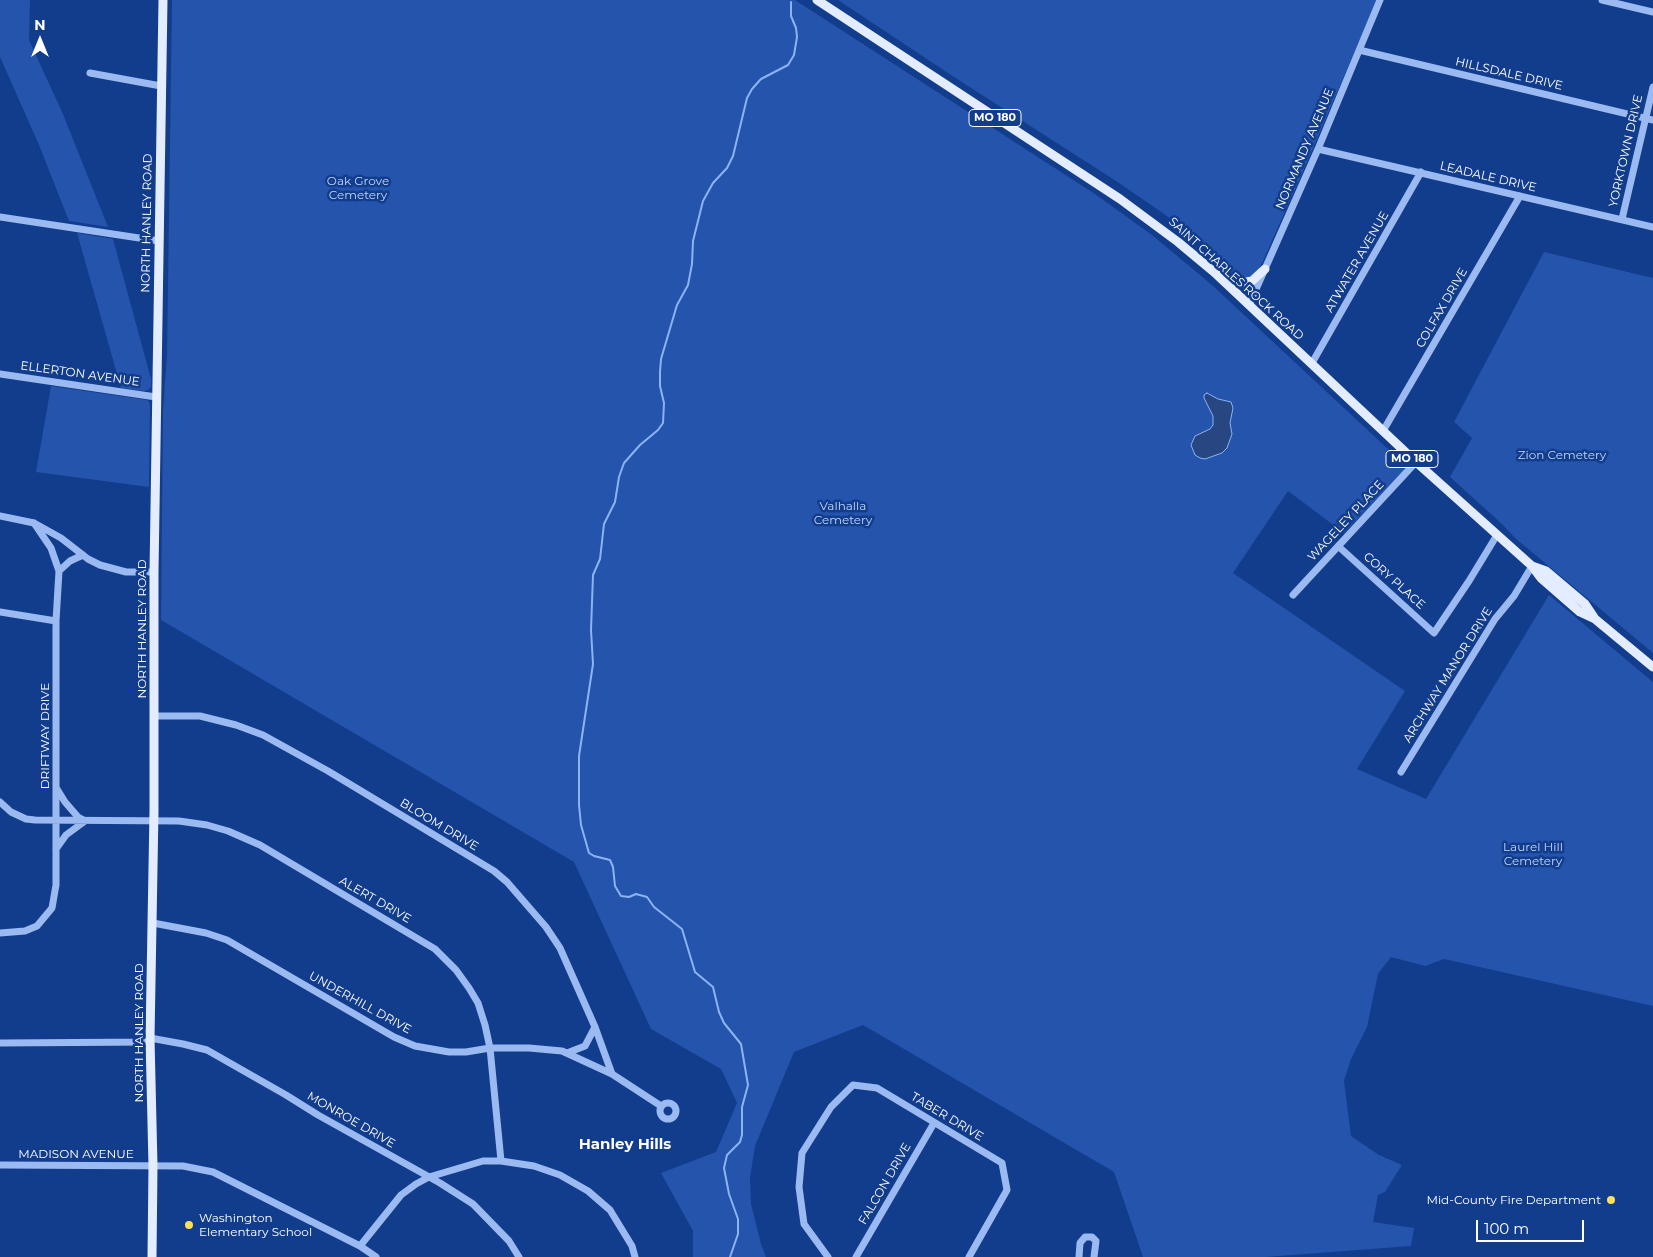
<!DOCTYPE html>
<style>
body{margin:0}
#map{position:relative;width:1653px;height:1257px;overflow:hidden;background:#123c8c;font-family:Montserrat,sans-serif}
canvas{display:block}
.north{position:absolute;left:15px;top:15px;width:50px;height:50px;-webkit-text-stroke:4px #123c8c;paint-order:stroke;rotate:0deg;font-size:14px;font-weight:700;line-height:20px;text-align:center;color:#fff}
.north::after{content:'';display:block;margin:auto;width:18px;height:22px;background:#fff;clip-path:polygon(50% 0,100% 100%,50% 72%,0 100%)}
.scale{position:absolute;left:1476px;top:1220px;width:108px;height:22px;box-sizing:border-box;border:2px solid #fff;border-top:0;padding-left:6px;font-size:15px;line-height:18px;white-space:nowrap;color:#fff;-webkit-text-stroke:4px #123c8c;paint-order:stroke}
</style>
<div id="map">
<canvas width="1653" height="1257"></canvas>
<div class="north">N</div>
<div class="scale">100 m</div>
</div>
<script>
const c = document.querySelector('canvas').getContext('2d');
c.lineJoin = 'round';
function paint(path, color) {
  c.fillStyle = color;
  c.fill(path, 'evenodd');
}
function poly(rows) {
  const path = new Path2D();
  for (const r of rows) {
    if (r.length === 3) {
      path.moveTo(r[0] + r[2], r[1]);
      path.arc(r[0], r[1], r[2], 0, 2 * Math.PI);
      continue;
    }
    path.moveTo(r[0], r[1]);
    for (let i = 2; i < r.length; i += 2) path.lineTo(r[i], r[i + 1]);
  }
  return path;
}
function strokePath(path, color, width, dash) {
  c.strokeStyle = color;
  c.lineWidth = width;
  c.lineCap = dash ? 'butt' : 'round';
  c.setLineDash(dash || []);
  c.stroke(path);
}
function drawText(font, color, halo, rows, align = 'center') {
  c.font = font + ' Montserrat,sans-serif';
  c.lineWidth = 5;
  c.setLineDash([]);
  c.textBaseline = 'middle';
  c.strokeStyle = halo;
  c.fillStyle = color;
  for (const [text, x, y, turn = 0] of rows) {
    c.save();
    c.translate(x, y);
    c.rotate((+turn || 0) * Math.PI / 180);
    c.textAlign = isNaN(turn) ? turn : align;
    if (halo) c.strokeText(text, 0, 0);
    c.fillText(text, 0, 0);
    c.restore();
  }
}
paint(poly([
 [0,0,30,0,29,40,63,114,108,227,69,221,39,145,0,57],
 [172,0,795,0,1095,194,1152,235,1212,285,1403,463,1404,470,1344,533,1288,491,1233,573,1405,691,1357,769,1426,799,1549,595,1653,682,1653,1006,1444,959,1425,966,1391,957,1378,974,1367,1027,1351,1059,1344,1081,1351,1136,1379,1155,1402,1165,1385,1192,1378,1195,1373,1222,1414,1228,1411,1246,1266,1257,1143,1257,1114,1172,863,1025,794,1052,755,1146,750,1178,751,1204,761,1244,766,1257,693,1257,693,1231,661,1173,716,1152,737,1103,721,1069,651,1029,574,862,161,620,163,411,167,355],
 [838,0,1377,0,1301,176,1259,270,1246,280,1237,278,1183,227,1116,181,954,77],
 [77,233,113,239,151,379,151,387,148,390,144,391,121,388],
 [1544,252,1653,278,1653,653,1515,538,1502,524,1450,477,1472,438,1454,422],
 [51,386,147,400,149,402,150,406,149,487,36,472]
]), '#2454ab');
const water = poly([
 [1207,393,1218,399,1231,402,1233,408,1230,423,1232,434,1227,448,1222,453,1205,459,1200,458,1195,455,1191,445,1195,436,1210,429,1213,425,1213,416,1204,398,1204,395,1207,393]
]);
paint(water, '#274682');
strokePath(water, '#8cb3f4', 1);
strokePath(poly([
 [730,1257,738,1234,738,1219,729,1194,724,1168,727,1155,740,1142,742,1135,742,1107,748,1085,741,1044,724,1023,719,1012,713,987,695,972,682,929,654,907,647,897,636,894,629,897,621,896,615,886,613,867,610,860,594,856,589,853,581,825,579,805,579,756,593,664,591,630,593,575,600,559,604,524,615,502,619,477,624,463,640,445,658,430,663,423,664,403,660,386,660,372,661,359,677,305,688,285,692,264,693,241,703,201,713,183,727,168,733,156,747,98,752,89,761,79,788,65,794,55,797,37,796,28,791,16,791,2]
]), '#8cb3f4', 2);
strokePath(poly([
 [1602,0,1653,12],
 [1359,50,1653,120],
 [90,73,161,86],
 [1318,149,1653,227],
 [0,217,159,241],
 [1622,219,1653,87],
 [1249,305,1318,149,1380,0],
 [1312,363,1421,172],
 [0,374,156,397],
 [1383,431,1520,196],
 [0,516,34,523,61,538,88,559,100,565,126,572,154,572],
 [1338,546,1434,633,1469,581,1497,535],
 [59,571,70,561,83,555],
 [1293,595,1416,462],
 [0,612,56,621],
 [154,716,200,716,236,725,263,735,328,771,494,871,507,882,546,927,560,948,595,1027,612,1074],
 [1401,772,1495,619,1514,596,1532,566],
 [0,802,11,812,26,819,35,820,179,821,207,825,228,831,260,845,435,949,456,970,469,988,478,1003,485,1025,490,1048,501,1161],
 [56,849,66,835,85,821,78,817,65,802,57,789],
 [153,923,206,933,227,940,394,1037,415,1046,449,1052,466,1052,490,1048,529,1048,562,1051,612,1074,661,1106],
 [0,933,25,931,37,926,52,908,56,885,56,621,59,571,51,548,34,523],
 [150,1038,183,1044,207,1050,286,1095,318,1115,440,1183,473,1204,509,1241,519,1257],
 [0,1043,150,1042],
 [567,1053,585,1046,595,1027],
 [668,1111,8],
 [0,1165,183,1166,213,1172,360,1246,376,1257],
 [360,1246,401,1195,416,1184,429,1177,483,1161,501,1161,534,1166,560,1175,588,1191,610,1210,632,1246,635,1257],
 [828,1257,804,1224,799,1187,802,1153,831,1107,853,1085,877,1088,1002,1163,1007,1190,969,1257],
 [856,1257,934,1123],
 [1079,1257,1080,1243,1085,1237,1092,1237,1096,1241,1094,1257]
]), '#9abaf1', 7);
strokePath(poly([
 [817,0,1120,199,1178,242,1214,272,1416,462,1532,566,1541,578,1580,612,1595,619,1653,667],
 [1221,278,1241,283,1252,281,1265,269],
 [1532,566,1546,571,1585,604,1595,619],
 [152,1257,153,1166,150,1038,154,811,154,572,163,0]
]), '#e4ecff', 9);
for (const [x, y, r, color] of [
 [1611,1200,5,"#ffde5a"],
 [189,1225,5,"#ffde5a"]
]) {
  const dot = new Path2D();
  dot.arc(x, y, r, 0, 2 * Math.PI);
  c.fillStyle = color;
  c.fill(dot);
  strokePath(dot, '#123c8c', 2);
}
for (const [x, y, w] of [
 [995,118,52],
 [1412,459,52]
]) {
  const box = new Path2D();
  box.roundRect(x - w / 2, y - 8.5, w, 17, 4);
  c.fillStyle = '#123c8c';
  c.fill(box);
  strokePath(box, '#fff', 1);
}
drawText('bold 11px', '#fff', null, [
 ["MO 180",995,118],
 ["MO 180",1412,459]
]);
drawText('12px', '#fff', '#123c8c', [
 ["HILLSDALE DRIVE",1509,74,13],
 ["NORMANDY AVENUE",1305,149,-67],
 ["YORKTOWN DRIVE",1626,151,-77],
 ["LEADALE DRIVE",1488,177,13],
 ["NORTH HANLEY ROAD",147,223,-89],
 ["ATWATER AVENUE",1357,262,-60],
 ["SAINT CHARLES ROCK ROAD",1236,279,42],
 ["COLFAX DRIVE",1442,308,-60],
 ["ELLERTON AVENUE",80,374,8],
 ["WAGELEY PLACE",1346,521,-47],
 ["CORY PLACE",1394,581,42],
 ["NORTH HANLEY ROAD",142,629,-90],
 ["ARCHWAY MANOR DRIVE",1448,675,-58],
 ["DRIFTWAY DRIVE",45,736,-90],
 ["BLOOM DRIVE",439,825,31],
 ["ALERT DRIVE",375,900,30],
 ["UNDERHILL DRIVE",360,1003,29],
 ["NORTH HANLEY ROAD",139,1033,-90],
 ["TABER DRIVE",947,1117,31],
 ["MONROE DRIVE",351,1120,30],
 ["MADISON AVENUE",76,1154],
 ["FALCON DRIVE",885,1184,-60]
]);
drawText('12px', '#c1d6fc', '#123c8c', [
 ["Oak Grove",358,181],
 ["Cemetery",358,195],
 ["Zion Cemetery",1562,455],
 ["Valhalla",843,506],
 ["Cemetery",843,520],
 ["Laurel Hill",1533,847],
 ["Cemetery",1533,861]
]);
drawText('12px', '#fff', '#123c8c', [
 ["Mid-County Fire Department",1601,1200],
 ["Washington",199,1218,"left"],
 ["Elementary School",199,1232,"left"]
], 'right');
drawText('bold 15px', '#fff', '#123c8c', [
 ["Hanley Hills",625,1145]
]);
</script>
